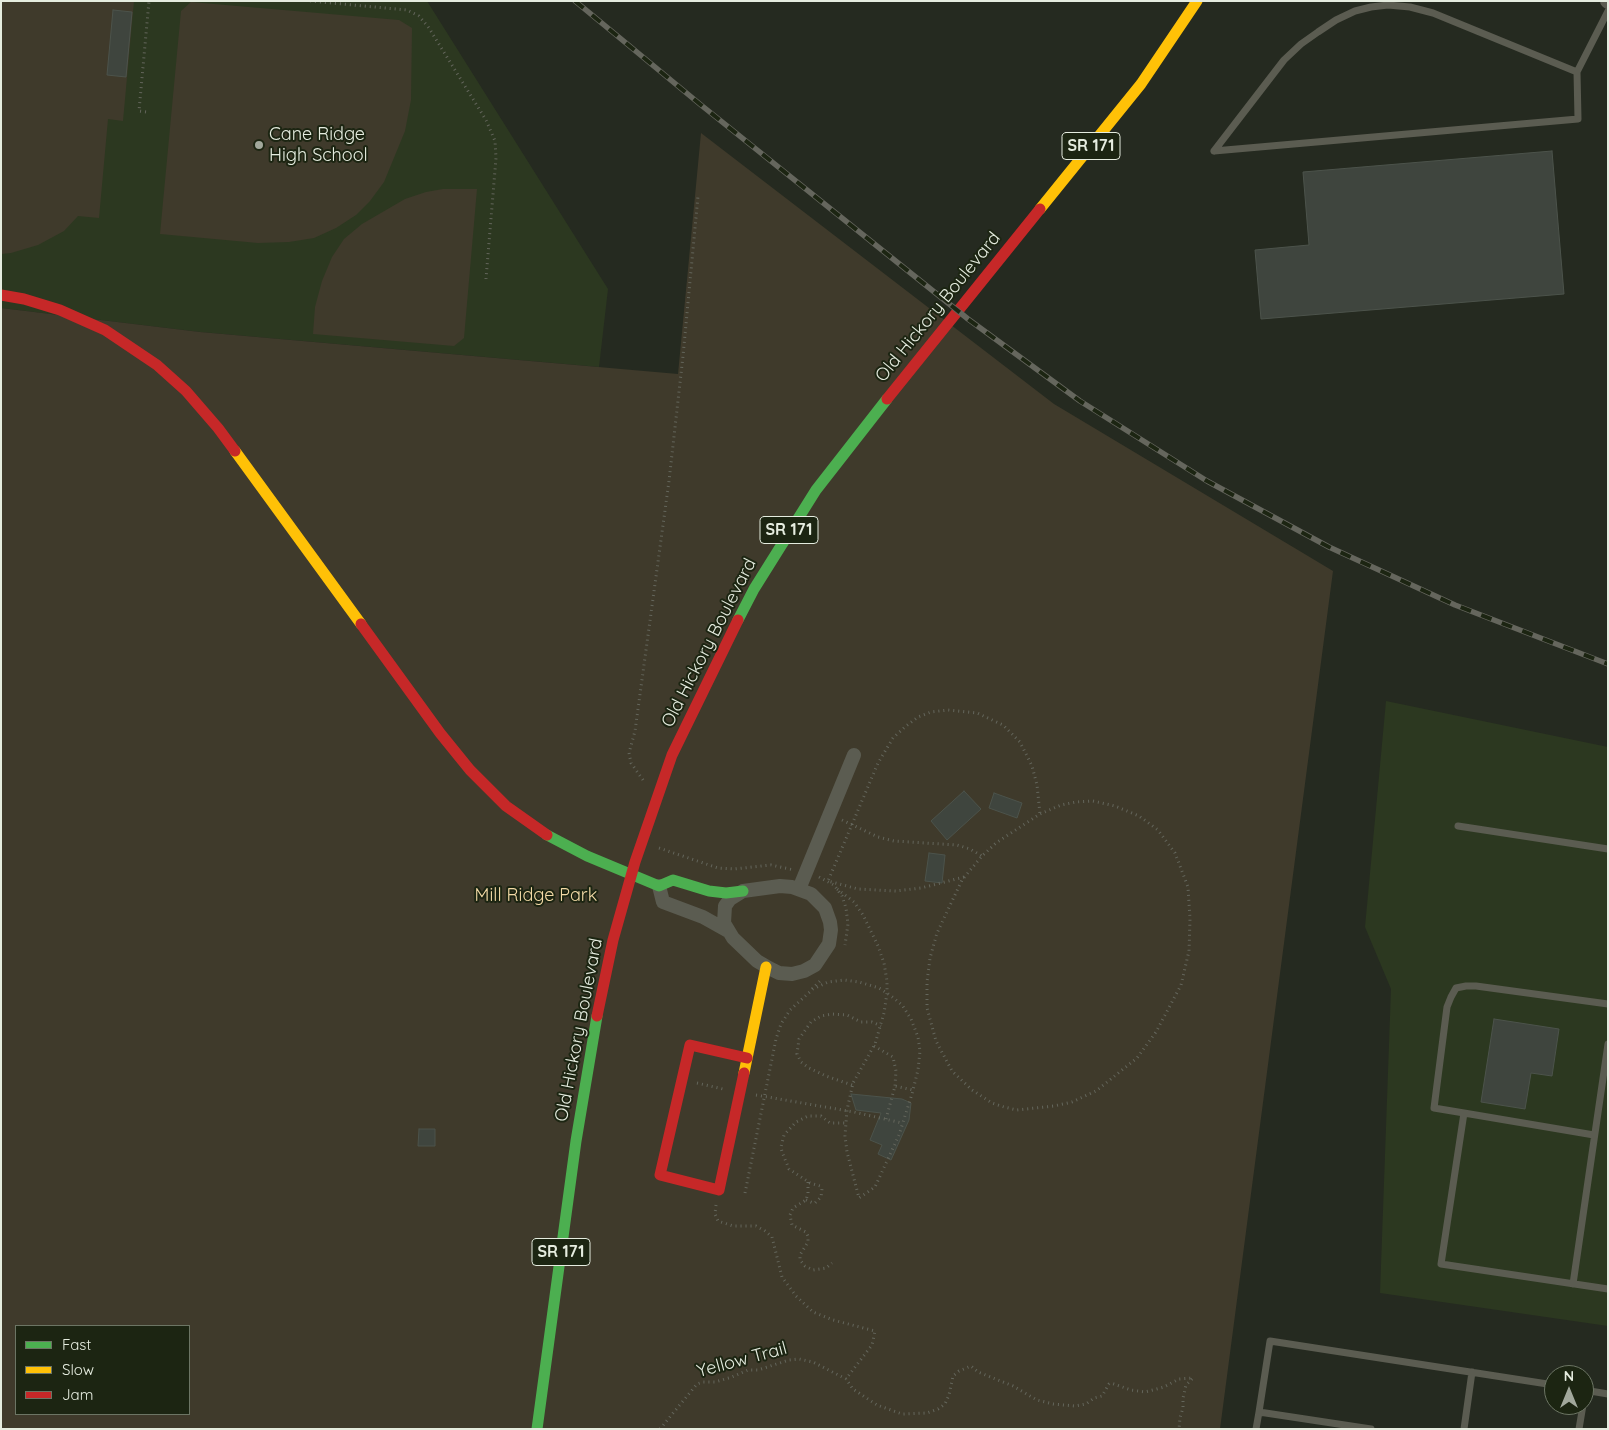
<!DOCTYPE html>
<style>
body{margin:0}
#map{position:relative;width:1609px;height:1430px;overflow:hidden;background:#252a20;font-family:Quicksand,sans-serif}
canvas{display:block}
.frame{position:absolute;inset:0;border:2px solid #e5ecdf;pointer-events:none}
.legend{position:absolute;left:15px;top:1325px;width:175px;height:90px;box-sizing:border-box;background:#1c2512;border:1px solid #6c7564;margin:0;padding:6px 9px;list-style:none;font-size:15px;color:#e5ecdf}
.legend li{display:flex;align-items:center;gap:10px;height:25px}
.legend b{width:25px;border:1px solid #6c7564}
.north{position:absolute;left:1544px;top:1365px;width:50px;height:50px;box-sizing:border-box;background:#1c2512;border:1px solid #6c7564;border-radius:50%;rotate:0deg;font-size:14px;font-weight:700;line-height:20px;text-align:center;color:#e5ecdf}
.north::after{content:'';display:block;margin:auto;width:18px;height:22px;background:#a2a89c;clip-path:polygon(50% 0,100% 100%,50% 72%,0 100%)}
</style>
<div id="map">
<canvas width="1609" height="1430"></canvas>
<div class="frame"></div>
<ul class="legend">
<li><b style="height:6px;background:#4caf50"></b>Fast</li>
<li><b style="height:6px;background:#ffc107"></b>Slow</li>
<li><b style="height:6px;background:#c62828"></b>Jam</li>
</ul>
<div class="north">N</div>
</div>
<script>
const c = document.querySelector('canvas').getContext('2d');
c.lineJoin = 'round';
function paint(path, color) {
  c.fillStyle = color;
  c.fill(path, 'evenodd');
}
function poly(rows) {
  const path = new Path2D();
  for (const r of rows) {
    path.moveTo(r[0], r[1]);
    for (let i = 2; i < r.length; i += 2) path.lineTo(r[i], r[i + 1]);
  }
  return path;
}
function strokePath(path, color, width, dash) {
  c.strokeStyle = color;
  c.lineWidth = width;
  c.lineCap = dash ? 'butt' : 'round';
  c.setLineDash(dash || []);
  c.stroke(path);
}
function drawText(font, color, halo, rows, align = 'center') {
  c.font = font + ' Quicksand,sans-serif';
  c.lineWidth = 4;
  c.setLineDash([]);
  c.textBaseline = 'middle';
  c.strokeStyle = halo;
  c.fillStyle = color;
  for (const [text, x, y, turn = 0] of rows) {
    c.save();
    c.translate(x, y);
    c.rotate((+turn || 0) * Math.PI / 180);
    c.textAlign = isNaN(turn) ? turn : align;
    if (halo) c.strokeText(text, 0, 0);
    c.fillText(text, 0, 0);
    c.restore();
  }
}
paint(poly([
 [1,1,427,1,608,289,599,367,200,332,1,308],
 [1386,701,1608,747,1608,1326,1380,1293,1391,989,1365,927]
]), '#2c3820');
paint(poly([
 [1,1,134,1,123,121,108,119,99,218,78,216,64,231,38,245,11,253,1,254],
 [191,2,399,20,412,28,411,100,405,131,384,182,370,201,356,215,336,228,314,238,289,242,258,243,160,234,181,11],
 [701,133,1054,404,1333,571,1220,1429,1,1429,1,308,200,332,678,374],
 [16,1326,189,1326,189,1414,16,1414],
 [443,189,477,189,464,338,454,346,313,334,315,307,322,281,332,257,344,239,362,224,405,199,426,192]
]), '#3f3a2b');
const building = poly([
 [113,10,132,12,126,77,107,75,113,10],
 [1552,151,1564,294,1261,319,1255,250,1309,245,1303,172,1552,151],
 [964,791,981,809,947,840,931,821,964,791],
 [994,793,1022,803,1017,818,989,808,994,793],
 [929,853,945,855,942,883,925,881,929,853],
 [1494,1019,1559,1029,1552,1076,1531,1073,1525,1109,1481,1102,1494,1019],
 [851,1094,902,1099,911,1103,909,1120,891,1160,878,1154,882,1145,870,1140,881,1113,856,1110,851,1094],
 [419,1129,435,1129,435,1146,418,1146,419,1129]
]);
paint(building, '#3f453e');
strokePath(building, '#4c534b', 1);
strokePath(poly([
 [310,1,407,10,419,16,429,28,486,120,495,141,496,158,486,279],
 [146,112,139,111,149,1],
 [643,780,631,763,629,753,635,731,669,481,683,356,698,196],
 [1093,801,1115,806,1139,816,1158,830,1175,853,1188,887,1190,919,1189,951,1181,985,1156,1032,1137,1058,1096,1091,1072,1102,1054,1106,1017,1110,1004,1107,992,1103,972,1090,952,1071,936,1041,927,1008,927,982,930,958,937,933,962,880,982,856,996,843,1040,814,1061,805,1076,802,1093,801],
 [842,820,878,837,894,841,957,845,970,849,982,856],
 [659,848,718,868,734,869,771,865,794,870],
 [819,877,834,885,842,896,846,908,848,924,845,945],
 [964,877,921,888,896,891,858,889,828,881,878,763,893,738,906,726,918,717,931,712,948,710,977,713,1003,725,1020,742,1032,766,1037,785,1040,814],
 [812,989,822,979],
 [874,1046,893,1057,896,1071,895,1086],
 [697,1083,723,1089],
 [852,1085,826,1076,809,1068,801,1062,797,1054,799,1039,811,1022,821,1016,832,1014,847,1015,861,1022,872,1022,881,1026],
 [756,1095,854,1112,902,1123],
 [886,1119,895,1086,913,1090],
 [808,1182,808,1193,806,1200,793,1208,790,1215,792,1225,806,1232,808,1236,808,1242,800,1255,800,1260,805,1266,813,1270,826,1268,832,1263],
 [745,1193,776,1039,781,1024,790,1010,813,989,828,982,844,980,859,982,879,988,887,993,895,999,902,1005,911,1019,918,1037,920,1051,918,1070,912,1094,899,1135,875,1187,859,1198,847,1152,845,1136,847,1110,853,1083,875,1044,884,1013,887,993,887,981,884,963,878,946,863,915,854,902,837,889],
 [806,1200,813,1203,815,1203,821,1197,822,1189,820,1186,810,1183,789,1169,782,1152,781,1147,784,1135,796,1122,808,1116,821,1116,830,1123,845,1123],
 [716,1205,715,1214,718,1221,733,1226,756,1226,765,1231,772,1237,782,1277,796,1296,813,1312,833,1320,875,1331,872,1345,846,1379],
 [660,1429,697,1384,703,1382,715,1382,732,1377,748,1370,758,1370,789,1360,799,1359,813,1362,846,1379,853,1389,877,1405,902,1414,927,1413,938,1409,945,1404,949,1395,953,1376,959,1371,971,1366,978,1372,1013,1386,1037,1400,1053,1404,1075,1406,1086,1404,1094,1398,1102,1396,1109,1384,1111,1383,1131,1390,1145,1392,1164,1387,1179,1379,1193,1378,1186,1385,1183,1398,1183,1408,1180,1418,1179,1429]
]), '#64665c', 3, [1, 4]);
strokePath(poly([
 [1214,151,1284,60,1301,44,1318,32,1336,20,1355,11,1371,7,1388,5,1410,7,1433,13,1577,72,1608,11],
 [1214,151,1578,119,1577,72],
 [1458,826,1608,849],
 [1608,1004,1476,986,1466,986,1456,988,1451,997,1447,1007,1434,1108,1464,1113,1441,1264,1608,1289],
 [1464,1113,1594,1135],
 [1573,1284,1608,1044],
 [1584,1390,1608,1394],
 [1259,1412,1270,1341,1554,1385],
 [1256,1429,1259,1412,1371,1429],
 [1464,1429,1472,1372],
 [1579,1429,1583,1405]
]), '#5b5c51', 7);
strokePath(poly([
 [1607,1,1608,2],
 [659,886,663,902,703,917,728,931],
 [780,886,792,887,811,894,825,908,830,922,831,930,829,944,815,965,804,971,792,974,779,973,769,968,757,961,733,938,724,923,725,906,730,899,738,894,743,891,780,886],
 [799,889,854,755]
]), '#5b5c51', 14);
strokePath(poly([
 [738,620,754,589,816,490,887,399],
 [547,835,587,856,659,886,673,880,709,891,726,893,743,891],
 [537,1429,576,1141,597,1016]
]), '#4caf50', 11);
strokePath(poly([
 [1040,209,1141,84,1197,1],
 [235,451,361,624],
 [744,1073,766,967]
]), '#ffc107', 11);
strokePath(poly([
 [1,295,24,299,60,310,105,330,157,365,186,391,218,428,235,451],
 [887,399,1040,209],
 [361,624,440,733,470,770,506,806,547,835],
 [597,1016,613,940,635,862,672,755,738,620],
 [744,1073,719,1190,660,1175,690,1045,747,1058]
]), '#c62828', 11);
const rail = poly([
 [575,1,701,105,968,319,1080,401,1207,481,1329,547,1455,605,1608,664]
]);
strokePath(rail, '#65665d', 5.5);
strokePath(rail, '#1c2512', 4, [11]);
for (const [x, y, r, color] of [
 [259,145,5,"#a2a89c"]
]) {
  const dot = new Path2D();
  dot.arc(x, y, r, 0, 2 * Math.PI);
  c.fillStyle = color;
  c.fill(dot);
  strokePath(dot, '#1c2512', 2);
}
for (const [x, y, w] of [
 [1091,146,58],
 [789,530,58],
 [561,1252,58]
]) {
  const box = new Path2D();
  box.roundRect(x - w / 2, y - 13.5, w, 27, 4);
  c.fillStyle = '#1c2512';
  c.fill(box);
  strokePath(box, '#e5ecdf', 1);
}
drawText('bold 16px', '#e5ecdf', null, [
 ["SR 171",1091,146],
 ["SR 171",789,530],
 ["SR 171",561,1252]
]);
drawText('18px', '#e5ecdf', '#1c2512', [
 ["Cane Ridge",269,135],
 ["High School",269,156]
], 'left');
drawText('18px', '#e5ecdf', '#1c2512', [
 ["Old Hickory Boulevard",938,307,-51],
 ["Old Hickory Boulevard",709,643,-63],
 ["Old Hickory Boulevard",579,1030,-79],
 ["Yellow Trail",742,1360,-15]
]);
drawText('18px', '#f3daa6', '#1c2512', [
 ["Mill Ridge Park",536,896]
]);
</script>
